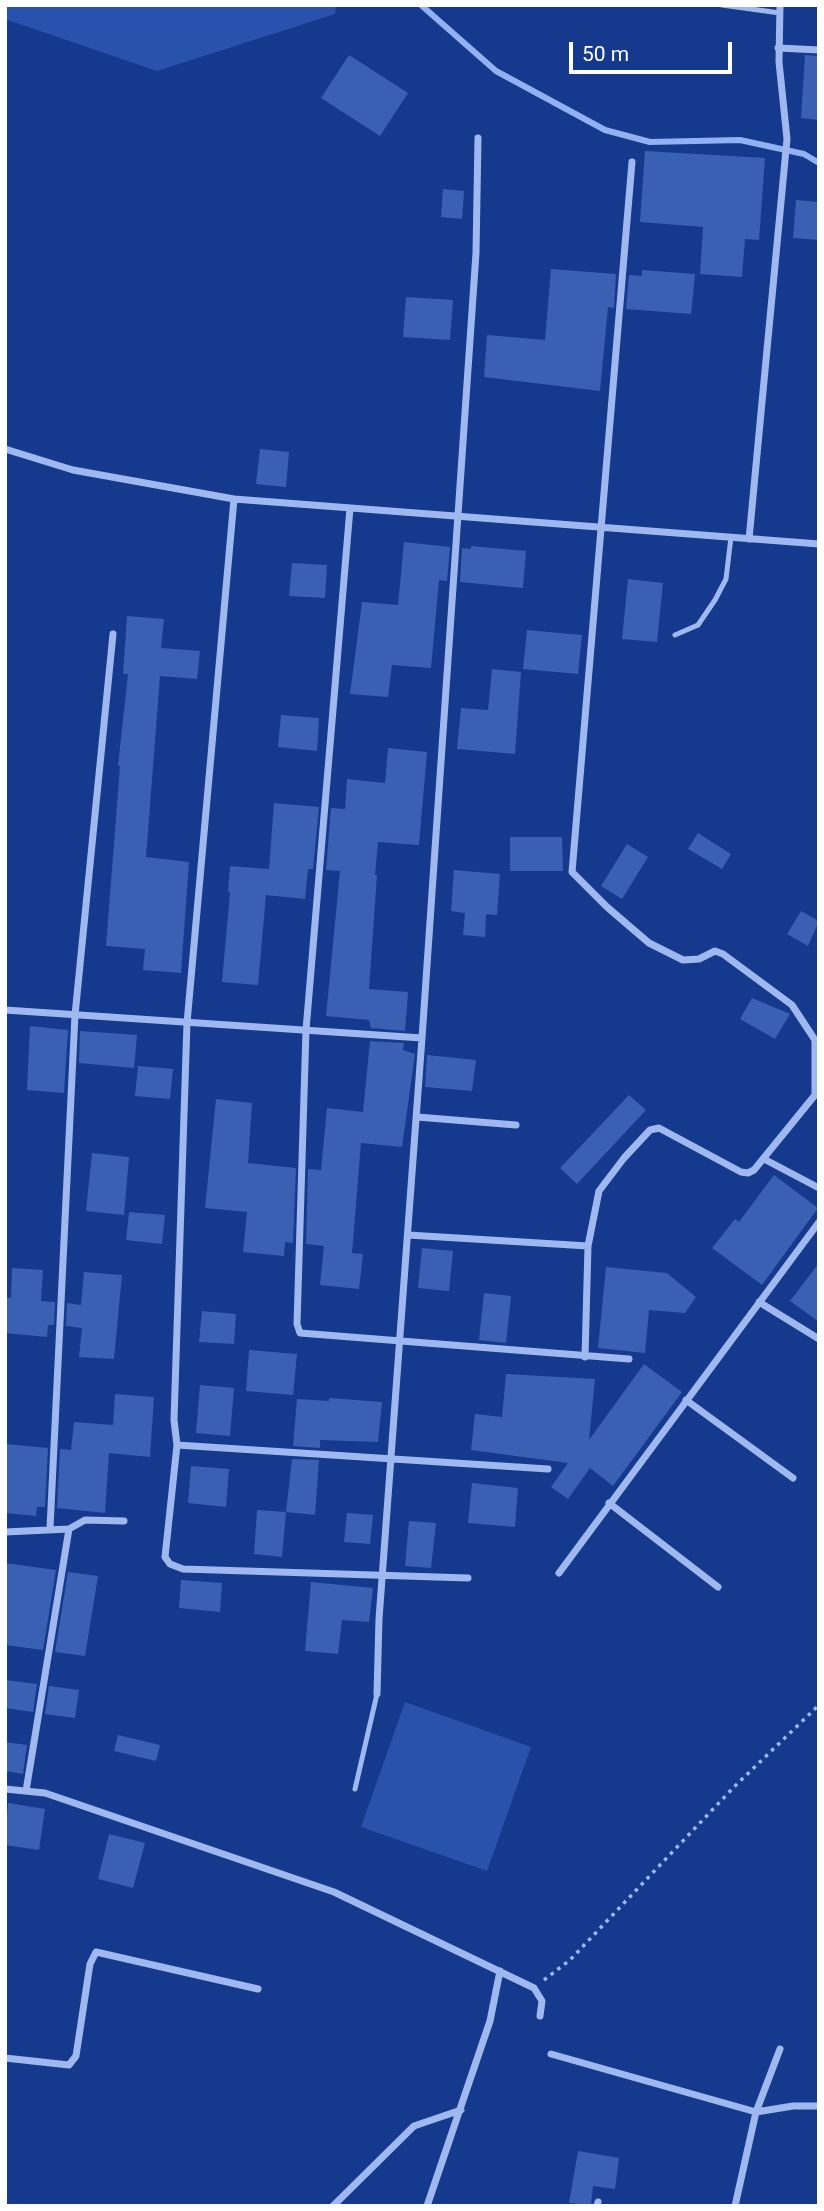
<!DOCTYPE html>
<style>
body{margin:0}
#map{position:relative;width:824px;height:2211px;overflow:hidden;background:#15398c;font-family:Roboto,sans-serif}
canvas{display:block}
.frame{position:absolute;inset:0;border:7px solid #fff;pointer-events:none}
.scale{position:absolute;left:569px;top:42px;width:163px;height:32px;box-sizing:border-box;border:4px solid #fff;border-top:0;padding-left:9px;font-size:21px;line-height:24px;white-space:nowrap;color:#fff;-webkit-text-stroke:5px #15398c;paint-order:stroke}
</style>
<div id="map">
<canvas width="824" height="2211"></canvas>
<div class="frame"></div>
<div class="scale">50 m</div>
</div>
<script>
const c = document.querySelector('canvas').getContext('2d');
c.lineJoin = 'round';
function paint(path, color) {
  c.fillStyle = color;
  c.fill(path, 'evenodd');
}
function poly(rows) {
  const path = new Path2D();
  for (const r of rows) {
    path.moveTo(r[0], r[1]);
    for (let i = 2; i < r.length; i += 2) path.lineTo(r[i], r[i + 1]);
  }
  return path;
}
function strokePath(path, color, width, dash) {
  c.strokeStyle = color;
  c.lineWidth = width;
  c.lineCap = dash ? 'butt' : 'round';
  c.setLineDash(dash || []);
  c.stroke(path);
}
paint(poly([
 [5,5,336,5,335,14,157,71,5,19],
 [405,1702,531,1747,487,1871,361,1827]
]), '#2852ab');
strokePath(poly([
 [421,5,496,71,605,130,650,142,740,140,804,154,819,163]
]), '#92b1f2', 6);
paint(poly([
 [349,55,408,93,380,136,321,98],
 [805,55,819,56,819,120,801,118],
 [645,151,765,158,759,240,745,239,742,277,700,274,703,227,640,222],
 [443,189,464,191,462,219,441,217],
 [796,200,819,202,819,240,793,238],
 [551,269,616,274,614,308,608,307,600,391,484,377,487,335,545,340],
 [642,270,695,274,691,314,626,309,629,275,642,276],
 [406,297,453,300,450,340,403,337],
 [260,449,289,452,286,487,256,484],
 [404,542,450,547,447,581,439,580,431,668,392,665,388,697,350,694,362,602,398,605],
 [471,546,526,551,523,588,460,582,462,548,471,549],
 [292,563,327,565,325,598,289,596],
 [628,579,663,583,657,642,622,639],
 [127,616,164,619,161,648,200,651,197,679,160,676,146,857,189,862,181,973,143,970,145,949,106,946,120,766,118,766,128,674,123,674],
 [527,630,582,635,578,674,523,669],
 [492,669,521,672,515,754,457,749,461,708,488,710],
 [281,715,319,718,317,751,278,747],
 [388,748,427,752,419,845,378,842,375,875,377,875,369,989,408,992,405,1031,371,1028,369,1020,326,1016,340,871,326,870,331,808,345,809,347,779,385,783],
 [274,803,319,807,313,869,308,869,305,899,266,895,258,985,222,982,230,892,228,892,230,866,269,869],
 [698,833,731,854,722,869,688,849],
 [510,837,562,837,563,871,510,871],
 [627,844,648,857,622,899,601,886],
 [454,870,500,874,497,915,486,914,485,937,463,935,465,913,451,911],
 [801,911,819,921,808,946,787,934],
 [752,998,790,1014,775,1039,740,1019],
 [30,1026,68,1030,64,1093,27,1090],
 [80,1031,137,1035,134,1068,79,1063],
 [370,1041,404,1043,403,1050,415,1054,402,1147,361,1143,352,1253,363,1254,359,1289,320,1285,324,1246,306,1244,308,1169,321,1170,327,1108,363,1112],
 [427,1055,476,1060,472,1091,425,1087],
 [138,1066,173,1069,170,1099,135,1096],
 [629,1095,646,1110,577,1184,560,1168],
 [216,1099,252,1103,248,1163,296,1168,293,1243,285,1242,284,1256,243,1252,247,1212,205,1208],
 [92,1153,129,1157,124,1215,86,1211],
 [774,1175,818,1208,762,1285,712,1248,735,1219,739,1222],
 [129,1212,165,1215,162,1244,126,1240],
 [422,1248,453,1251,449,1291,418,1288],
 [819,1263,819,1322,790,1301],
 [606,1267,667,1273,696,1297,685,1313,649,1310,645,1353,598,1348],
 [12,1268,43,1270,41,1301,55,1302,54,1325,48,1325,47,1337,5,1333,5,1297,11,1298],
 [84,1272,122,1275,114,1359,79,1357,82,1328,66,1326,67,1303,81,1305],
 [484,1293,511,1296,506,1343,479,1340],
 [202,1311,236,1314,234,1344,199,1342],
 [249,1350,297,1354,293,1395,246,1391],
 [644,1364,682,1392,613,1486,590,1468,568,1499,551,1487,568,1463,471,1450,475,1414,502,1417,506,1374,595,1379,589,1440],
 [200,1385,234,1388,230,1436,196,1433],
 [115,1394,154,1397,150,1457,109,1453,105,1513,57,1508,60,1449,71,1450,74,1422,113,1425],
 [329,1398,382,1402,378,1442,320,1440,320,1448,293,1446,297,1399,329,1401],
 [5,1444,48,1448,45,1507,37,1507,36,1516,5,1513],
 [292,1459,319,1460,315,1515,286,1512],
 [191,1466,229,1469,226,1507,188,1503],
 [472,1483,518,1488,515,1527,468,1523],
 [257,1510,286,1512,282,1557,254,1554],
 [347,1513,373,1515,370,1544,344,1542],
 [409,1521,436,1523,431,1568,405,1566],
 [5,1563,56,1570,43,1650,5,1645],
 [68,1572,98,1576,85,1656,55,1652],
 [181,1580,222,1583,220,1612,179,1608],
 [311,1582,373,1588,369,1622,342,1620,338,1654,305,1651],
 [5,1680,37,1684,33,1712,5,1708],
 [49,1686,79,1690,75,1718,45,1714],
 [118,1735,160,1745,156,1761,114,1751],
 [5,1742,27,1745,23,1774,5,1771],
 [8,1803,45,1809,39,1850,5,1845],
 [109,1834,145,1843,133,1888,98,1879],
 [578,2151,619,2158,615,2189,593,2186,591,2205,569,2203]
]), '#3a60b3');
strokePath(poly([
 [544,1980,570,1960,734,1787,819,1705]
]), '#9fb9f0', 3.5, [3.5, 5]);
strokePath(poly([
 [722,5,780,13],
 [675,635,698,625,715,600,726,579,731,537],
 [355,1789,377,1694]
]), '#9fb9f0', 5);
strokePath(poly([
 [778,48,819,50],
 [5,449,73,470,234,499],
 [350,508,306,1030,297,1324,300,1333,629,1359],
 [749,539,787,139,779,62,780,5],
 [5,1010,422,1038,476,253,478,138],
 [417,1117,516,1125],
 [764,1159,819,1188],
 [408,1235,588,1246],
 [759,1302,819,1339],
 [585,1357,588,1246,599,1191,624,1158,650,1130,659,1128,741,1172,748,1173,754,1170,815,1095,815,1040,792,1005,723,954,715,951,699,959,683,960,649,943,607,907,572,872,632,162],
 [686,1400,793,1478],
 [177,1445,548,1469],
 [609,1503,718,1587],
 [50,1528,75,1015,113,634],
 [5,1532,69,1529,85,1520,124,1521],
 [559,1573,819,1222],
 [468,1578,183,1569,170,1564,165,1557,177,1445,174,1420,187,1023,234,499,819,544],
 [377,1694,379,1619,422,1038],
 [5,1789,45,1793,334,1892,534,1988,542,2001,540,2016],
 [26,1791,69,1529],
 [551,2054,756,2112,735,2206],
 [5,2058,69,2065,76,2056,90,1964,96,1952,258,1989],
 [756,2112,780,2049],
 [756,2112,793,2106,819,2106],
 [333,2206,414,2126,461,2110],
 [427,2206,490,2021,500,1971],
 [597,2206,598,2202]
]), '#9fb9f0', 7);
</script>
